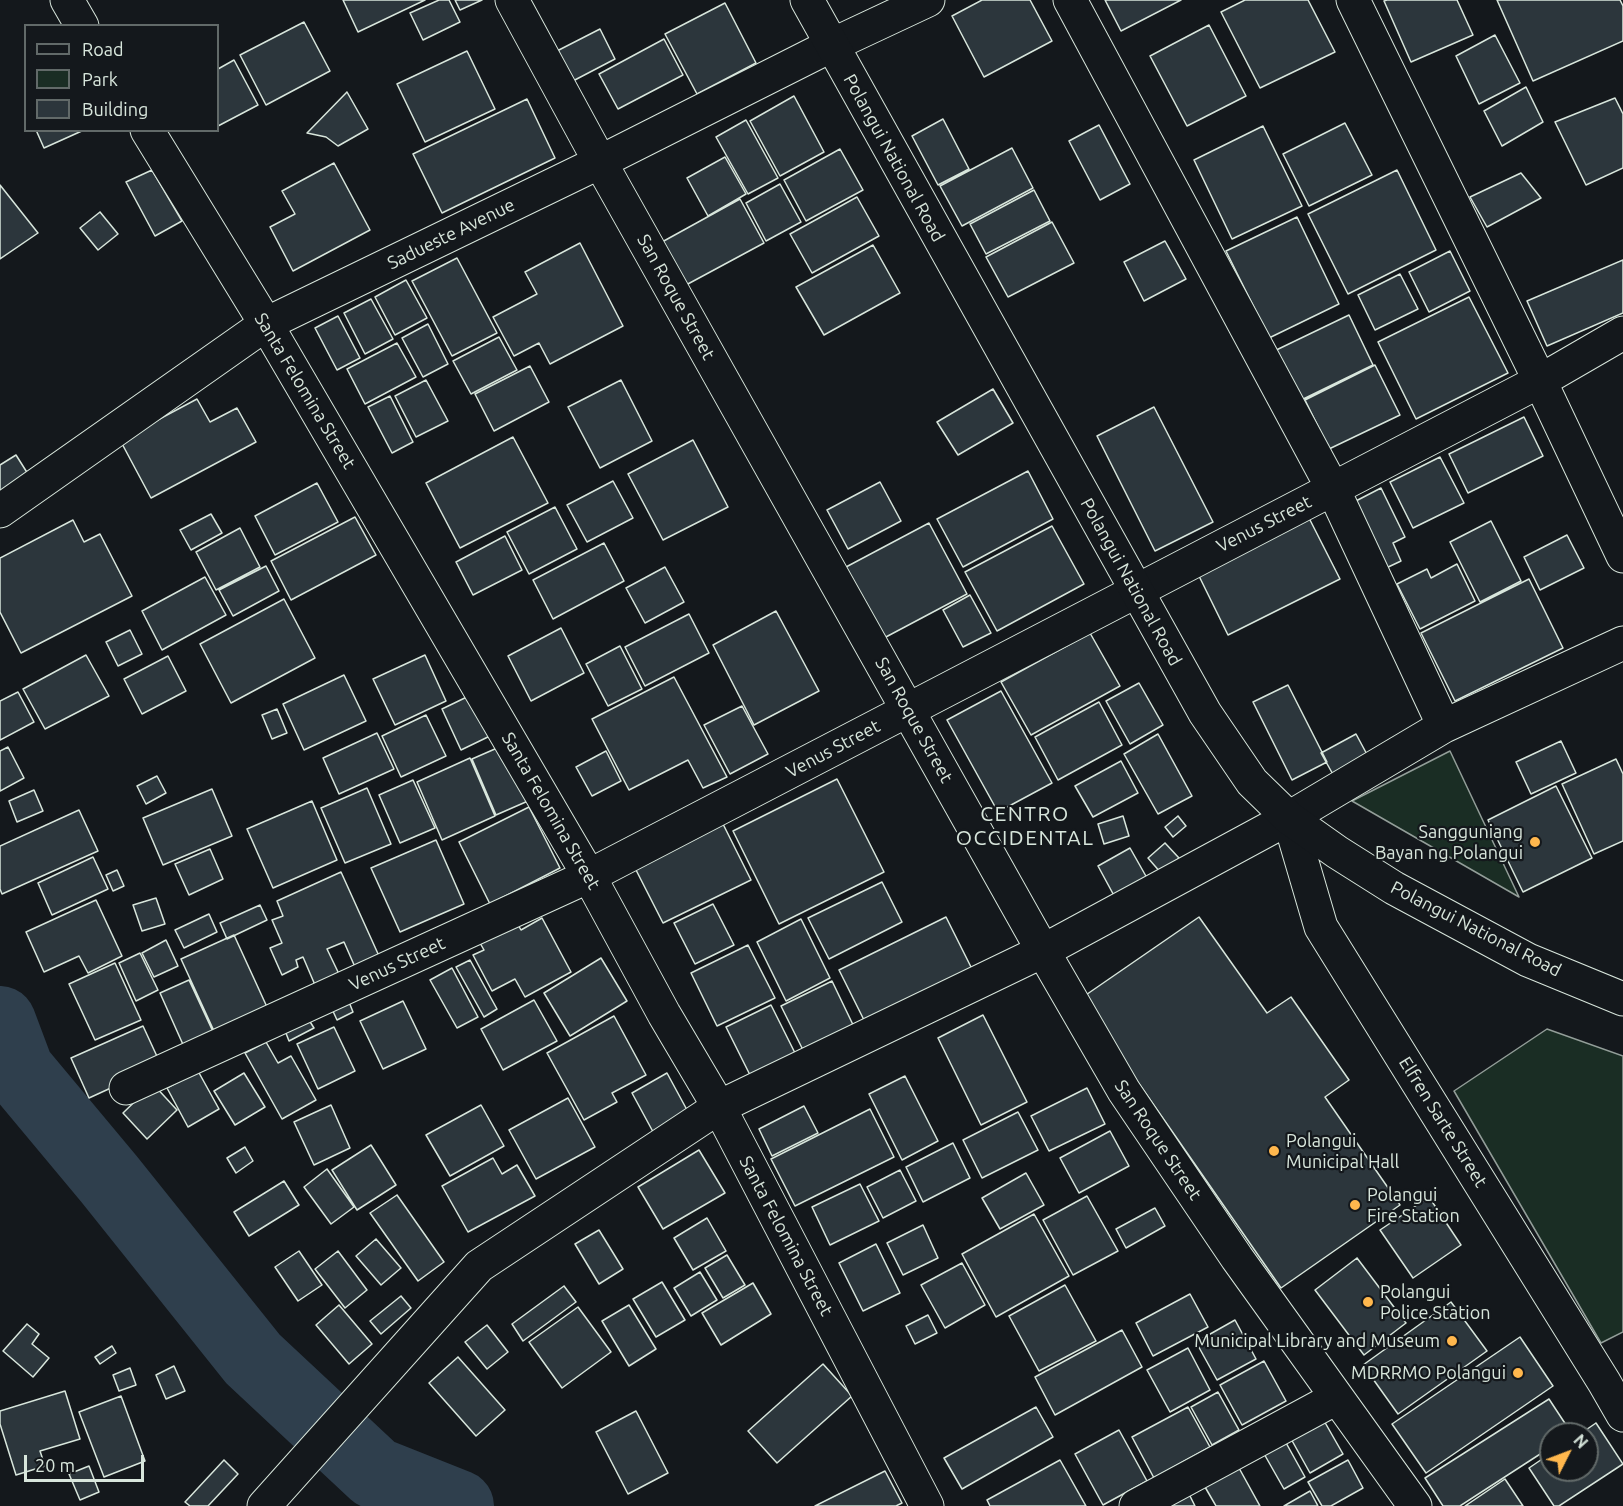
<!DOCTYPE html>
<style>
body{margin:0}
#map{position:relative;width:1623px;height:1506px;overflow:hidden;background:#14181c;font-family:Ubuntu,sans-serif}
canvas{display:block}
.legend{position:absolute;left:24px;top:24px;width:195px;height:108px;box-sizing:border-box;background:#14181c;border:2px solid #626a69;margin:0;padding:8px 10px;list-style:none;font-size:18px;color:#d8e6dc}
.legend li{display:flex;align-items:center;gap:12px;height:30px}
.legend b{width:30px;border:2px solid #626a69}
.north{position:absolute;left:1539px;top:1422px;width:60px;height:60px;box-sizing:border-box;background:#14181c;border:2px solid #626a69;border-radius:50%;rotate:48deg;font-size:16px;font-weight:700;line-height:24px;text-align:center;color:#d8e6dc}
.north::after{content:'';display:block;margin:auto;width:21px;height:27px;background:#ffb74d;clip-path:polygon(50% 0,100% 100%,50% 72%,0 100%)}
.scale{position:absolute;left:24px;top:1455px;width:120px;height:27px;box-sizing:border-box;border:3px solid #d8e6dc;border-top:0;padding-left:8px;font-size:18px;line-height:21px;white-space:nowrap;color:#d8e6dc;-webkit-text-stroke:4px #14181c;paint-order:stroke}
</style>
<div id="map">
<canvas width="1623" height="1506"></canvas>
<ul class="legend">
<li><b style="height:8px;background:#14181c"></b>Road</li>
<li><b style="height:16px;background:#1a2d24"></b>Park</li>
<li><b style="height:16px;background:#2c363c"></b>Building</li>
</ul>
<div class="north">N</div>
<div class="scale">20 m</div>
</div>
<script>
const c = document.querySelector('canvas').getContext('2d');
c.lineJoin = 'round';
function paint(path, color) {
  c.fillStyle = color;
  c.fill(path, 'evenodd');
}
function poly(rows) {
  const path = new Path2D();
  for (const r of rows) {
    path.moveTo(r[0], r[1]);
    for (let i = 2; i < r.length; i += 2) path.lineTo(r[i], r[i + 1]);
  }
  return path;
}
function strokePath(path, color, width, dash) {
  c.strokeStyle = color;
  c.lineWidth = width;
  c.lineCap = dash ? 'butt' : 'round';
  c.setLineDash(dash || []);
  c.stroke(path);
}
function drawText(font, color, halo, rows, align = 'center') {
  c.font = font + ' Ubuntu,sans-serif';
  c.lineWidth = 4.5;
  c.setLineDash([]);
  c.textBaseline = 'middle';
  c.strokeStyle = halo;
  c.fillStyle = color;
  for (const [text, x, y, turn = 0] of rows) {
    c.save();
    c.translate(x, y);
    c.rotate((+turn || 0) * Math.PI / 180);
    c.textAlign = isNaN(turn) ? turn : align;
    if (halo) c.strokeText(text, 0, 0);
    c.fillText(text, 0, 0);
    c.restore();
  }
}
const green = poly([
 [1450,751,1519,897,1352,801,1450,751],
 [1547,1029,1623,1056,1623,1332,1601,1343,1454,1091,1547,1029]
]);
paint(green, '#1a2d24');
strokePath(green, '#939e99', 1.5);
strokePath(poly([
 [0,1022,18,1070,109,1179,253,1359,375,1473,458,1506]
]), '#2f3f4d', 72);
const building = poly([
 [343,0,425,0,358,32,343,0],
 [439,0,449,0,460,22,423,40,410,13,439,0],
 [455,0,482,0,460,10,455,0],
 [982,0,1030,0,1052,41,984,77,952,16,982,0],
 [1105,0,1181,0,1121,31,1105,0],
 [1245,0,1308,0,1335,52,1260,88,1221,12,1245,0],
 [1387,0,1457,0,1473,35,1411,62,1384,1,1387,0],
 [1497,0,1620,0,1623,6,1623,41,1533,81,1497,0],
 [725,3,756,63,697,94,665,34,725,3],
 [304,22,330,71,266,105,240,55,304,22],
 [1209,25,1246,96,1187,126,1150,56,1209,25],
 [600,29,615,59,571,82,555,52,600,29],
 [1495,35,1520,83,1479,104,1456,56,1495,35],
 [664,39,683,75,618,109,599,74,664,39],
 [467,51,495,109,425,142,397,84,467,51],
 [234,60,258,105,218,126,218,69,234,60],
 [1526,87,1543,122,1502,146,1484,111,1526,87],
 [347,92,368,129,338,146,326,137,307,133,347,92],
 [794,96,824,152,780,176,750,121,794,96],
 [1615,98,1623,114,1623,168,1586,185,1555,122,1615,98],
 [527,99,555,158,442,213,413,154,527,99],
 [943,119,969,169,938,185,912,136,943,119],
 [746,120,778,178,748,194,716,137,746,120],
 [1345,123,1372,175,1309,206,1283,154,1345,123],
 [1099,125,1130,184,1100,200,1069,141,1099,125],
 [1263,126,1302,206,1232,239,1194,160,1263,126],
 [36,130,84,130,44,148,36,130],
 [1012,148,1033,188,962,226,940,186,1012,148],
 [840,149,863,190,806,221,784,180,840,149],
 [725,157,746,194,708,216,687,178,725,157],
 [334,163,370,230,293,271,270,227,295,214,282,191,334,163],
 [152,170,182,221,155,236,126,182,152,170],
 [1397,170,1436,250,1348,294,1308,214,1397,170],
 [1521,173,1541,198,1487,227,1470,197,1521,173],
 [780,184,801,222,766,241,746,203,780,184],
 [0,185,38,233,0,259,0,185],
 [1034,190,1050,221,986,254,970,224,1034,190],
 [857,197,879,236,812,273,790,234,857,197],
 [740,199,764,243,686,285,662,242,740,199],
 [100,212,118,234,98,250,80,228,100,212],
 [1297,217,1339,304,1269,338,1226,251,1297,217],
 [1052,222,1074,263,1008,297,986,257,1052,222],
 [1165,241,1186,279,1144,301,1124,262,1165,241],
 [580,243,623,326,550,364,539,343,514,356,493,317,537,294,525,272,580,243],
 [873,245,900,293,824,335,796,287,873,245],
 [1450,251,1470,291,1429,312,1409,272,1450,251],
 [457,258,497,333,452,356,412,281,457,258],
 [1623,260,1623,313,1547,346,1527,301,1623,260],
 [1400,274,1418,309,1375,330,1358,295,1400,274],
 [406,280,427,318,395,335,375,297,406,280],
 [1469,297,1508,373,1416,419,1378,342,1469,297],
 [371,299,393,339,365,354,344,313,371,299],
 [1349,315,1373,365,1293,404,1268,354,1349,315],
 [338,316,360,358,337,370,315,328,338,316],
 [428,324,448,364,423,377,402,338,428,324],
 [499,337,517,370,471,394,453,361,499,337],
 [397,343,416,377,365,404,347,369,397,343],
 [1375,365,1400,415,1329,449,1305,400,1375,365],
 [530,366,549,402,494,431,475,394,530,366],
 [426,380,448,421,416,437,395,396,426,380],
 [621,380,652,441,600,468,568,407,621,380],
 [993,389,1013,423,958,455,937,422,993,389],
 [390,396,413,442,392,453,368,407,390,396],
 [197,399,210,422,237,408,256,442,151,498,120,440,197,399],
 [1154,407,1213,522,1155,551,1097,436,1154,407],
 [1524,417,1543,456,1468,493,1449,454,1524,417],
 [513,437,548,503,460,548,426,483,513,437],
 [693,440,728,507,663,540,628,474,693,440],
 [16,455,28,474,0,492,0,465,16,455],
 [1440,457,1464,503,1413,528,1390,482,1440,457],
 [1028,471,1053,519,963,567,937,519,1028,471],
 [613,481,633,518,587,542,567,505,613,481],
 [880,482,901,521,848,549,827,510,880,482],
 [317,483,338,522,275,555,255,516,317,483],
 [1381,488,1405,537,1393,543,1401,561,1384,569,1352,503,1381,488],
 [555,507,577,549,529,574,507,532,555,507],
 [211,514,222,533,191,550,180,530,211,514],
 [355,517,376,555,291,600,271,561,355,517],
 [1309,518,1340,579,1228,635,1198,574,1309,518],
 [73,520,84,542,100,534,132,596,21,653,0,612,0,558,73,520],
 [1491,521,1521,581,1480,602,1450,542,1491,521],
 [929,523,967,594,884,638,846,567,929,523],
 [1052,526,1084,584,997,631,965,572,1052,526],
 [240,528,260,567,216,590,196,552,240,528],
 [1567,535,1584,568,1540,590,1524,557,1567,535],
 [505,536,522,570,473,595,456,562,505,536],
 [604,543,624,581,553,619,533,580,604,543],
 [1457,564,1475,601,1420,629,1397,584,1427,569,1431,578,1457,564],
 [266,566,279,591,233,616,219,590,266,566],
 [665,567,684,602,645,623,626,588,665,567],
 [205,577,226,615,162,650,142,611,205,577],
 [1529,579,1563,648,1455,701,1421,633,1529,579],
 [970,595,991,633,963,647,943,610,970,595],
 [284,599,315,658,231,703,200,644,284,599],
 [776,611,819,691,754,725,713,645,776,611],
 [689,614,709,653,645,686,625,647,689,614],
 [561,628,584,673,531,701,508,656,561,628],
 [130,630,142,654,118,666,106,642,130,630],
 [1090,633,1120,686,1031,735,1001,682,1090,633],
 [620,646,642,689,608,706,586,664,620,646],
 [86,655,109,696,45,729,23,689,86,655],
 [425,655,446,701,395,725,373,679,425,655],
 [168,656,186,691,142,714,124,679,168,656],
 [344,675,366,721,304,750,283,704,344,675],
 [674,677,727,777,703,788,688,760,629,790,592,719,674,677],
 [1139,683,1163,725,1130,744,1106,701,1139,683],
 [1288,685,1327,762,1292,780,1253,702,1288,685],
 [1001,691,1052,783,998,812,947,720,1001,691],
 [18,692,34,722,0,740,0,701,18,692],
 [473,694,492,735,461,750,442,709,473,694],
 [1099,702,1122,745,1058,780,1035,737,1099,702],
 [742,706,768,754,730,774,704,725,742,706],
 [277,709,287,733,272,739,262,715,277,709],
 [426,715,446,756,401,777,382,736,426,715],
 [377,733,394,769,339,794,323,758,377,733],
 [1158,734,1192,796,1158,814,1124,754,1158,734],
 [1356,734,1370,760,1335,778,1321,753,1356,734],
 [1561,741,1576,773,1531,794,1516,762,1561,741],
 [504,745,528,801,496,815,472,759,504,745],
 [8,747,24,778,0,791,0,751,8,747],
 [606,751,621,781,592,796,576,767,606,751],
 [470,758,495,816,442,840,417,782,470,758],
 [1616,759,1623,774,1623,841,1594,854,1562,784,1616,759],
 [1121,761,1138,793,1093,817,1075,786,1121,761],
 [157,776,166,793,146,804,137,786,157,776],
 [837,779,884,872,779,924,733,831,837,779],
 [413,780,435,828,400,843,379,795,413,780],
 [1556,786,1592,858,1523,892,1488,820,1556,786],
 [367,788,391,844,345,863,321,808,367,788],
 [212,789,232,836,163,865,143,818,212,789],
 [34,790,43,811,17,822,9,801,34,790],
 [312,801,337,860,273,888,247,829,312,801],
 [529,807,560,868,490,904,459,842,529,807],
 [79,810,98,851,2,894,0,889,0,846,79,810],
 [1123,816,1129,836,1104,844,1098,824,1123,816],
 [1178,816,1186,826,1173,837,1165,827,1178,816],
 [723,824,751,880,663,923,635,868,723,824],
 [436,840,464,904,400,932,371,868,436,840],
 [1165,843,1179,858,1161,873,1148,858,1165,843],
 [1130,848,1151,885,1118,903,1098,866,1130,848],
 [210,849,223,879,189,895,175,864,210,849],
 [93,857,108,889,52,915,38,883,93,857],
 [117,870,124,886,113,891,106,875,117,870],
 [341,872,379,956,355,967,344,942,327,949,339,974,315,985,303,957,296,960,298,967,282,975,270,948,282,943,272,920,283,916,277,901,341,872],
 [882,882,902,922,829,959,808,918,882,882],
 [156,898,165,924,142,931,133,905,156,898],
 [96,900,122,956,88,973,79,956,44,972,26,932,96,900],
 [713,904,734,945,695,964,674,923,713,904],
 [260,905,267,920,227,939,220,923,260,905],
 [209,914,217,932,184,948,175,930,209,914],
 [946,917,972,969,865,1022,839,970,946,917],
 [1199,917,1267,1013,1291,997,1349,1080,1325,1097,1400,1205,1281,1288,1080,999,1199,917],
 [542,918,571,972,525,997,515,979,492,991,473,955,484,950,480,943,517,923,521,930,542,918],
 [801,919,830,978,786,1001,757,942,801,919],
 [234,935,267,1007,214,1031,181,959,234,935],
 [166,940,178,966,154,977,142,953,166,940],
 [748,945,775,998,717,1026,691,973,748,945],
 [140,953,158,990,136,1001,119,963,140,953],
 [601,958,627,1001,570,1036,544,993,601,958],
 [470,960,497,1009,484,1017,456,967,470,960],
 [115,963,141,1020,95,1040,69,984,115,963],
 [452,968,478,1017,457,1028,430,980,452,968],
 [189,980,215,1036,185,1049,160,993,189,980],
 [832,981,856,1031,806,1056,781,1006,832,981],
 [534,1000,557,1041,503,1070,481,1029,534,1000],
 [403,1001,426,1049,383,1069,360,1021,403,1001],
 [349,1002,353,1012,337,1020,332,1009,349,1002],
 [771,1005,798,1059,753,1081,726,1027,771,1005],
 [983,1015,1027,1102,981,1125,938,1038,983,1015],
 [614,1016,646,1075,612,1093,617,1102,584,1120,547,1053,614,1016],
 [307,1017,314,1028,289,1041,284,1028,307,1017],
 [143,1026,161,1065,89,1098,71,1058,143,1026],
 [334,1027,355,1071,318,1089,297,1044,334,1027],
 [266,1042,278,1063,291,1056,316,1100,282,1119,245,1053,266,1042],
 [198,1071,219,1109,188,1127,167,1088,198,1071],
 [244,1073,265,1107,235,1125,214,1091,244,1073],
 [667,1073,693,1121,658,1141,632,1093,667,1073],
 [905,1076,938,1141,902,1160,869,1094,905,1076],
 [153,1084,177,1110,147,1139,123,1113,153,1084],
 [1087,1088,1105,1124,1049,1151,1031,1116,1087,1088],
 [568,1098,595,1147,536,1179,509,1130,568,1098],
 [331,1105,350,1148,314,1165,294,1122,331,1105],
 [481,1105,504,1146,450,1176,426,1135,481,1105],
 [804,1106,818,1133,772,1156,759,1129,804,1106],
 [870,1109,894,1157,795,1206,771,1159,870,1109],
 [1018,1112,1038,1150,982,1178,963,1140,1018,1112],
 [1110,1131,1129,1166,1079,1193,1060,1158,1110,1131],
 [953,1143,970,1178,923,1202,906,1167,953,1143],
 [371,1145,396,1185,357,1210,332,1170,371,1145],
 [245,1147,253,1161,236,1173,227,1158,245,1147],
 [699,1150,725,1193,663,1229,638,1187,699,1150],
 [493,1158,502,1174,517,1165,535,1196,468,1232,442,1186,493,1158],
 [327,1169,354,1207,331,1224,304,1187,327,1169],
 [900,1170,916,1201,883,1218,867,1187,900,1170],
 [1026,1173,1044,1205,1000,1229,982,1198,1026,1173],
 [284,1181,299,1205,249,1236,234,1212,284,1181],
 [860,1184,879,1221,830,1245,812,1207,860,1184],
 [397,1195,444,1262,418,1281,370,1213,397,1195],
 [1087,1196,1118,1251,1073,1275,1043,1220,1087,1196],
 [1429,1197,1461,1245,1413,1278,1380,1230,1429,1197],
 [1155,1208,1165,1226,1126,1248,1116,1229,1155,1208],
 [1034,1214,1069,1276,996,1317,962,1254,1034,1214],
 [707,1218,726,1251,693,1270,674,1238,707,1218],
 [923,1225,938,1258,903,1275,887,1243,923,1225],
 [599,1230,623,1269,599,1284,575,1244,599,1230],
 [376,1239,401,1268,381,1285,356,1256,376,1239],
 [876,1244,900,1293,863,1311,839,1263,876,1244],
 [299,1251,322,1285,298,1301,275,1267,299,1251],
 [338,1251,367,1290,345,1308,315,1269,338,1251],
 [727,1255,745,1285,723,1298,705,1268,727,1255],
 [1357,1258,1406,1323,1364,1355,1315,1290,1357,1258],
 [962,1263,985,1305,945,1328,921,1285,962,1263],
 [700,1272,717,1300,691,1316,674,1288,700,1272],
 [662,1282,685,1320,656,1337,633,1299,662,1282],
 [753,1283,771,1314,721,1345,702,1313,753,1283],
 [1065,1285,1096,1341,1039,1371,1009,1316,1065,1285],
 [564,1286,576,1302,523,1341,512,1324,564,1286],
 [1190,1294,1208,1327,1153,1356,1136,1323,1190,1294],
 [401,1296,411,1308,381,1334,370,1321,401,1296],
 [1451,1302,1487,1351,1398,1414,1363,1365,1451,1302],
 [339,1305,372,1344,349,1364,316,1325,339,1305],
 [629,1305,656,1349,629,1366,602,1321,629,1305],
 [578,1307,611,1352,562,1388,529,1342,578,1307],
 [928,1315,937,1333,915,1344,906,1326,928,1315],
 [1235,1320,1256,1359,1217,1380,1196,1342,1235,1320],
 [27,1324,39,1334,32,1344,49,1358,33,1377,3,1351,27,1324],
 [487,1325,508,1352,487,1369,465,1342,487,1325],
 [1122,1330,1142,1367,1055,1415,1035,1377,1122,1330],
 [1520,1337,1553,1386,1426,1473,1392,1424,1520,1337],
 [112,1346,116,1353,100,1364,95,1357,112,1346],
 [1188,1348,1210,1390,1170,1412,1147,1370,1188,1348],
 [458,1357,505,1410,476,1436,429,1383,458,1357],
 [1264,1361,1286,1401,1242,1425,1220,1385,1264,1361],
 [823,1364,852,1396,777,1463,748,1431,823,1364],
 [174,1366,185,1391,166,1399,156,1375,174,1366],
 [130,1368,136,1385,119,1391,113,1375,130,1368],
 [65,1391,80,1439,40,1451,45,1466,16,1475,0,1424,0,1411,65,1391],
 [1218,1392,1239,1430,1212,1445,1191,1407,1218,1392],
 [121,1396,145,1461,104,1477,79,1412,121,1396],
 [1549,1399,1572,1434,1551,1434,1551,1447,1460,1506,1443,1506,1425,1478,1549,1399],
 [1036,1407,1053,1437,962,1489,944,1458,1036,1407],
 [1188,1407,1210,1447,1154,1478,1132,1437,1188,1407],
 [636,1411,668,1473,628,1494,596,1432,636,1411],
 [1323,1419,1343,1454,1310,1473,1290,1437,1323,1419],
 [1596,1423,1623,1464,1559,1506,1554,1506,1529,1468,1551,1453,1551,1470,1587,1470,1587,1434,1580,1434,1596,1423],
 [1119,1430,1147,1481,1103,1505,1075,1454,1119,1430],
 [1285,1441,1305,1477,1284,1489,1263,1452,1285,1441],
 [224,1460,238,1474,208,1506,190,1506,185,1502,224,1460],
 [1060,1460,1086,1506,990,1506,987,1500,1060,1460],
 [1348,1460,1363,1488,1331,1506,1322,1506,1308,1482,1348,1460],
 [89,1466,99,1492,80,1500,69,1474,89,1466],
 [1239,1468,1260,1506,1216,1506,1205,1487,1239,1468],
 [885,1471,902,1503,896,1506,815,1506,885,1471],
 [1505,1479,1523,1506,1465,1506,1505,1479],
 [1310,1491,1318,1506,1284,1506,1310,1491],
 [1189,1494,1195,1506,1168,1506,1189,1494]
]);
paint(building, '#2c363c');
strokePath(building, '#d8e6dc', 1.5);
const street = poly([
 [67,0,82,26],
 [512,0,600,162,1043,951,1124,1091,1237,1258,1415,1506],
 [1070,0,1333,489,1444,726],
 [1353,0,1540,381,1623,556],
 [147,130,266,324,589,876,664,1014,719,1107,927,1506],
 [0,511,266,324,600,162,832,45,928,0],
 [1289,818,1321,927,1604,1382,1623,1415],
 [126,1088,589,876,1540,381,1623,333],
 [264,1506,479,1266,719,1107,1043,951,1289,818,1444,726,1623,643],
 [1136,1506,1336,1398]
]);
const secondary = poly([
 [807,0,1205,713,1252,782,1289,818,1337,852,1394,888,1528,960,1623,999]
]);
strokePath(street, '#d8e6dc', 35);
strokePath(secondary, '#d8e6dc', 35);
strokePath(street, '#14181c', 33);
strokePath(secondary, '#14181c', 33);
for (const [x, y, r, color] of [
 [1535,842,6,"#ffb74d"],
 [1274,1151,6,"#ffb74d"],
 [1355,1205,6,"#ffb74d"],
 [1368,1302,6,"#ffb74d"],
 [1452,1341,6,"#ffb74d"],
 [1518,1373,6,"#ffb74d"]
]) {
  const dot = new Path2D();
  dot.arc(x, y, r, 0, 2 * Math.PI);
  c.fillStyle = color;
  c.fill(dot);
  strokePath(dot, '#14181c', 2);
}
drawText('18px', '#d8e6dc', '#14181c', [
 ["Polangui National Road",894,158,61],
 ["Sadueste Avenue",451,234,-26],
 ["San Roque Street",676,297,61],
 ["Santa Felomina Street",305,391,59],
 ["Venus Street",1264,524,-27],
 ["Polangui National Road",1131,582,61],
 ["San Roque Street",914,720,61],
 ["Venus Street",833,749,-28],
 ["Santa Felomina Street",551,811,60],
 ["Polangui National Road",1476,929,27],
 ["Venus Street",397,964,-25],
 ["Elfren Sarte Street",1443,1122,58],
 ["San Roque Street",1158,1140,56],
 ["Santa Felomina Street",786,1236,62]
]);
drawText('18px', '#d8e6dc', '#14181c', [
 ["Sangguniang",1523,832],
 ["Bayan ng Polangui",1523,853],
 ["Polangui",1286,1141,"left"],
 ["Municipal Hall",1286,1162,"left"],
 ["Polangui",1367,1195,"left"],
 ["Fire Station",1367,1216,"left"],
 ["Polangui",1380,1292,"left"],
 ["Police Station",1380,1313,"left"],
 ["Municipal Library and Museum",1440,1341],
 ["MDRRMO Polangui",1506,1373]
], 'right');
c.letterSpacing = '1.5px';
drawText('21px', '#d8e6dc', '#14181c', [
 ["CENTRO",1025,814],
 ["OCCIDENTAL",1025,838]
]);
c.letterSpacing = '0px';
</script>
